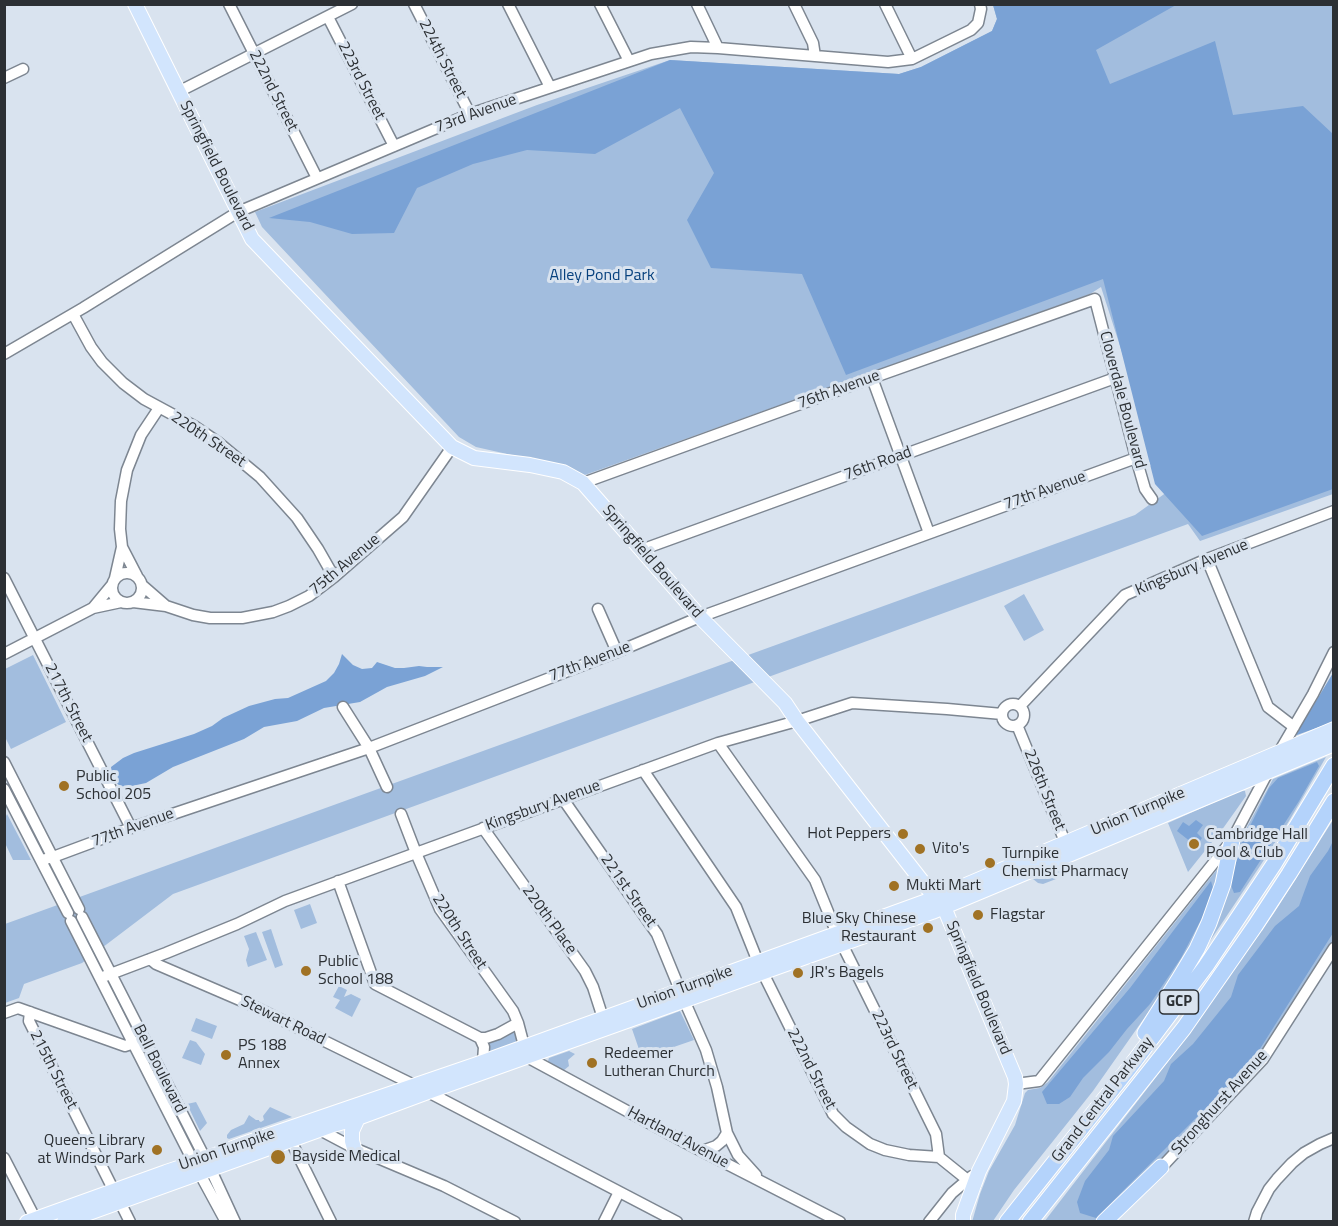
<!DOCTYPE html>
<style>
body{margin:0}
#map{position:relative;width:1338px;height:1226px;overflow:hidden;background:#d9e3ef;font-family:"Titillium Web",sans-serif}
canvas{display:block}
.frame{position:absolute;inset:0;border:6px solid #2c3034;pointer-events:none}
</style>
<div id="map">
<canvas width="1338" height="1226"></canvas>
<div class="frame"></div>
</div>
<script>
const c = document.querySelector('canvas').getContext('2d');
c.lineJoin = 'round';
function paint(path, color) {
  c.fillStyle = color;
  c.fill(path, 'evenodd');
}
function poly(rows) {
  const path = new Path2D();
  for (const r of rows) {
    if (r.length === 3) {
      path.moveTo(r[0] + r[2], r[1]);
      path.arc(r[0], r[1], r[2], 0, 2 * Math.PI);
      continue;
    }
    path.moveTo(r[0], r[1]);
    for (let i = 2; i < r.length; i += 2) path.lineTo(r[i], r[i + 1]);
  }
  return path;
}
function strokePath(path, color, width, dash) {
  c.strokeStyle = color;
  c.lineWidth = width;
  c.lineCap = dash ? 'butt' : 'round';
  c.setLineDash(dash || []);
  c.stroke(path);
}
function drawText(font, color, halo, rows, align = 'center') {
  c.font = font + ' "Titillium Web",sans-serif';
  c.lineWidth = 6;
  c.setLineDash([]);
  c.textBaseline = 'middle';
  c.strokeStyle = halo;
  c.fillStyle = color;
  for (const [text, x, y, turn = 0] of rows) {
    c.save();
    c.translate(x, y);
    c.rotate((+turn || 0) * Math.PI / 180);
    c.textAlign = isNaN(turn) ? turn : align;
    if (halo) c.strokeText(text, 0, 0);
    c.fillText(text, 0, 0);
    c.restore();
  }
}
paint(poly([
 [993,5,1333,5,1333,494,1200,541,1188,524,173,894,82,963,24,984,19,998,5,1003,5,924,1135,515,1167,492,1101,287,1090,294,582,476,565,467,476,447,459,437,262,227,255,212,537,105,670,60,899,74,921,67,992,31,997,19],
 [1024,594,1044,630,1024,641,1004,606],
 [33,655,66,722,11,749,5,737,4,674,6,673,5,669],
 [1326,757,1289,821,1260,866,1192,968,1240,840,1273,779],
 [1242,790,1245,791,1246,796,1224,827,1188,872,1168,823],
 [7,814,31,860,13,860,5,843,5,818],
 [1333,820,1333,944,1274,1035,1246,1071,1102,1221,1044,1222,1167,1063,1274,913],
 [1069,865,1069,868,1066,873,1056,879,1043,884,1038,883,1033,879],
 [1219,867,1218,888,1185,960,1093,1091,1014,1190,993,1221,972,1222,980,1194,989,1171,1015,1125,1025,1093,1028,1090,1040,1088,1048,1082],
 [310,904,317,923,301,929,294,910],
 [271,929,283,965,275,968,262,932],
 [256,932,267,960,248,967,246,960,249,949,244,936],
 [339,986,347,990,344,997,351,994,361,999,352,1017,335,1008,340,1000,333,997],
 [680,1011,694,1040,642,1058,632,1029],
 [196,1018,217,1026,212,1039,191,1031],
 [510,1033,515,1033,518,1040,517,1042,488,1053,488,1041],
 [190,1040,196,1042,205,1054,201,1065,182,1058],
 [569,1051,575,1054,568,1060,569,1066,563,1071,547,1064,549,1058],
 [196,1102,207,1123,200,1131,187,1104],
 [270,1107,292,1117,229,1139,227,1138,227,1135,231,1130,244,1124,249,1115,256,1120,259,1120,259,1121,261,1122,264,1120,263,1116]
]), '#a2bdde');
paint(poly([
 [993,5,1176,5,1096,50,1110,84,1215,41,1233,115,1303,106,1333,134,1333,489,1202,536,1155,484,1103,279,846,375,802,274,711,268,687,220,714,173,680,108,595,154,527,150,473,164,417,188,394,233,352,234,310,222,269,218,670,60,899,74,921,67,992,31,997,19],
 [342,654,353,665,362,669,372,668,377,662,395,668,404,668,419,666,427,667,443,667,425,676,387,687,360,702,324,708,297,721,264,727,244,739,173,767,146,783,127,787,120,786,112,779,111,767,123,758,134,753,194,734,212,726,223,718,249,706,275,699,288,698,326,681,334,673,339,664],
 [1333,673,1333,722,1297,735,1296,734],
 [1317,762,1319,766,1299,801,1240,892,1234,893,1230,883,1242,842,1269,788,1278,778],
 [1333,841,1333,933,1251,1063,1096,1218,1080,1213,1077,1202,1085,1181,1109,1150,1113,1136,1164,1081,1171,1064,1193,1044,1231,997,1238,975,1275,926,1299,906,1310,876,1328,851],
 [1211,881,1213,888,1211,899,1205,912,1181,958,1150,1004,1127,1029,1109,1052,1083,1078,1070,1097,1059,1104,1047,1104,1042,1092,1130,988]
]), '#7aa2d5');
paint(poly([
 [1196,820,1203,825,1197,833,1202,838,1196,846,1177,831,1183,822,1189,826]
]), '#7ca4d7');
const minor = poly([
 [229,4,317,178],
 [414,4,470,114],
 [508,4,550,87],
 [600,4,629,61],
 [697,4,718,48],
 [794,4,813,43,815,56],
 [885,4,912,59],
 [328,17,394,146],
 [4,78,23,69],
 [178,92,352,4],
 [73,314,91,347,102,362,123,383,144,399,194,426,219,443,260,477,297,518,318,549,334,577],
 [4,354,83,308,238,212,470,114,651,54,691,47,718,48,888,62,912,59,971,30,978,23,981,9,980,4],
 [872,378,929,533],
 [583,483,872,378,1095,299,1136,458,1145,489,1152,499],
 [122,547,120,529,121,501,127,470,141,435,159,408],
 [641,550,1115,378],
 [1207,559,1268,707,1294,727],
 [127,588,15],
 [4,578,131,828],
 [115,578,122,547,137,576],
 [112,585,93,608,121,602],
 [133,602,166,606,143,586],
 [166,606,193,615,210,618,242,618,273,612,289,606,309,596,334,577,403,517,452,447],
 [598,609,617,652],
 [4,654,93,608],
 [1013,715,11],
 [1020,706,1125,595,1207,559,1334,511],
 [343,707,369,748,387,787],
 [1017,725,1068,849],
 [718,743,815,880,837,934],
 [1278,754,1313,694,1334,652],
 [4,762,79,909],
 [643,770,736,907,758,962],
 [4,789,68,913],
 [563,799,657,934,680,990],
 [401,814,416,853,440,909,513,1011,518,1023,527,1057,690,1145,840,1222],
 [483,828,585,971,593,987,603,1018],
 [42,860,53,857,131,828,369,748,617,652,700,617,1136,458],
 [338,881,375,984,480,1038,484,1047,483,1061],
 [82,917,211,1170,235,1222],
 [71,921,194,1163,226,1222],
 [842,944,936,1134,939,1157],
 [150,959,156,964,249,1004,414,1085],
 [763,973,833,1114,846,1127,870,1144,885,1150,909,1155,939,1157,975,1186],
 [100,978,166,953,237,924,285,901,416,853,718,743,797,721,852,703,947,709,1002,714],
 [684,1000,706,1050,717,1087,727,1133,738,1155,756,1175],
 [30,1012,29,1021,114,1191],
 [4,1013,18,1008,125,1046,140,1041],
 [480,1038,486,1038,498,1034,518,1023],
 [1016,1084,1039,1081,1232,840,1269,770],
 [428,1092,677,1222],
 [320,1130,354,1148,444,1186,515,1222],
 [291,1141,331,1222],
 [702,1151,716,1146,722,1141,727,1133],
 [4,1158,37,1222],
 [1158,1171,1263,1059,1334,948],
 [120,1202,130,1222],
 [604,1222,619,1192],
 [929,1222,952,1193,972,1176],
 [1254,1222,1257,1212,1269,1189,1277,1179,1292,1163,1304,1153,1320,1144,1334,1138]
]);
const major = poly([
 [135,4,252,239,452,447,474,458,530,465,563,472,583,483,700,617,785,703,797,721,946,912,1015,1077,1016,1084,1014,1101,979,1171,963,1215,963,1222],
 [354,1148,352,1141,352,1131,358,1118],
 [27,1222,166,1172,205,1159,246,1143,477,1064,935,898,1334,729],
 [64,1222,333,1125,358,1118,428,1092,932,912,1334,744]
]);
const highway = poly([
 [1145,1033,1179,979,1197,949,1209,923,1223,884,1232,840],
 [1007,1222,1130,1067,1206,966,1274,864,1334,765],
 [1030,1222,1184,1028,1255,926,1289,874,1334,801],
 [1104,1222,1161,1167]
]);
strokePath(minor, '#7d8691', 13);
strokePath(major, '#fff', 16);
strokePath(highway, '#fff', 17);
strokePath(minor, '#fff', 10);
strokePath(major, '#d2e5fd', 14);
strokePath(highway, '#b4d3fb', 15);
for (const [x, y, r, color] of [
 [64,786,6,"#a07224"],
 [903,834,6,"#a07224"],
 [1194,844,6,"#a07224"],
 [920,849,6,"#a07224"],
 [990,863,6,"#a07224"],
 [894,886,6,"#a07224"],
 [978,915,6,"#a07224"],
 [928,928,6,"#a07224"],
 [306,971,6,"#a07224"],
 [798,973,6,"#a07224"],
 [226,1055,6,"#a07224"],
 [592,1063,6,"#a07224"],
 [157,1150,6,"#a07224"],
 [278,1157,8,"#a07224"]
]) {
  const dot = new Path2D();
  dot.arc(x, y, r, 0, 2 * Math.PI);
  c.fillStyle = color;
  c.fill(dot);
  strokePath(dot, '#d9e3ef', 2);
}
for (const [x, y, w] of [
 [1179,1002,39]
]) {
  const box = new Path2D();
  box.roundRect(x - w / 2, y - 12, w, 24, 4.5);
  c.fillStyle = '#d9e3ef';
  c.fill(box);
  strokePath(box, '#2c3034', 1.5);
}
drawText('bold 15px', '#2c3034', null, [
 ["GCP",1179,1002]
]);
drawText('16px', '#2c3034', '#d9e3ef', [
 ["224th Street",442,59,63],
 ["223rd Street",361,81,63],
 ["222nd Street",273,91,63],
 ["73rd Avenue",476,114,-20],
 ["Springfield Boulevard",216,166,63],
 ["76th Avenue",839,390,-20],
 ["Cloverdale Boulevard",1122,400,75],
 ["220th Street",208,440,34],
 ["76th Road",878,464,-20],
 ["77th Avenue",1045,491,-20],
 ["Springfield Boulevard",652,562,49],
 ["75th Avenue",345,565,-40],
 ["Kingsbury Avenue",1192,568,-23],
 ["77th Avenue",590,662,-21],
 ["217th Street",68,703,63],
 ["226th Street",1044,790,68],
 ["Kingsbury Avenue",543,806,-20],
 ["Union Turnpike",1138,812,-23],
 ["77th Avenue",133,828,-20],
 ["221st Street",628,891,55],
 ["220th Place",549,920,54],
 ["220th Street",459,932,57],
 ["Union Turnpike",685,988,-20],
 ["Springfield Boulevard",978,988,67],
 ["Stewart Road",283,1021,26],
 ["223rd Street",894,1050,64],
 ["Bell Boulevard",159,1069,63],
 ["222nd Street",811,1069,63],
 ["215th Street",53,1070,63],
 ["Grand Central Parkway",1103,1100,-52],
 ["Stronghurst Avenue",1220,1103,-48],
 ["Hartland Avenue",678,1138,28],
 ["Union Turnpike",227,1150,-19]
]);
drawText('16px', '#07417e', '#d9e3ef', [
 ["Alley Pond Park",602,276]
]);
drawText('16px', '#2c3034', '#d9e3ef', [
 ["Public",76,777],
 ["School 205",76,795],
 ["Hot Peppers",891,834,"right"],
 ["Cambridge Hall",1206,835],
 ["Pool & Club",1206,853],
 ["Vito's",932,849],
 ["Turnpike",1002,854],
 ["Chemist Pharmacy",1002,872],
 ["Mukti Mart",906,886],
 ["Flagstar",990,915],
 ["Blue Sky Chinese",916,919,"right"],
 ["Restaurant",916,937,"right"],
 ["Public",318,962],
 ["School 188",318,980],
 ["JR's Bagels",810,973],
 ["PS 188",238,1046],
 ["Annex",238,1064],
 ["Redeemer",604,1054],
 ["Lutheran Church",604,1072],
 ["Queens Library",145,1141,"right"],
 ["at Windsor Park",145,1159,"right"],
 ["Bayside Medical",292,1157]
], 'left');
</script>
